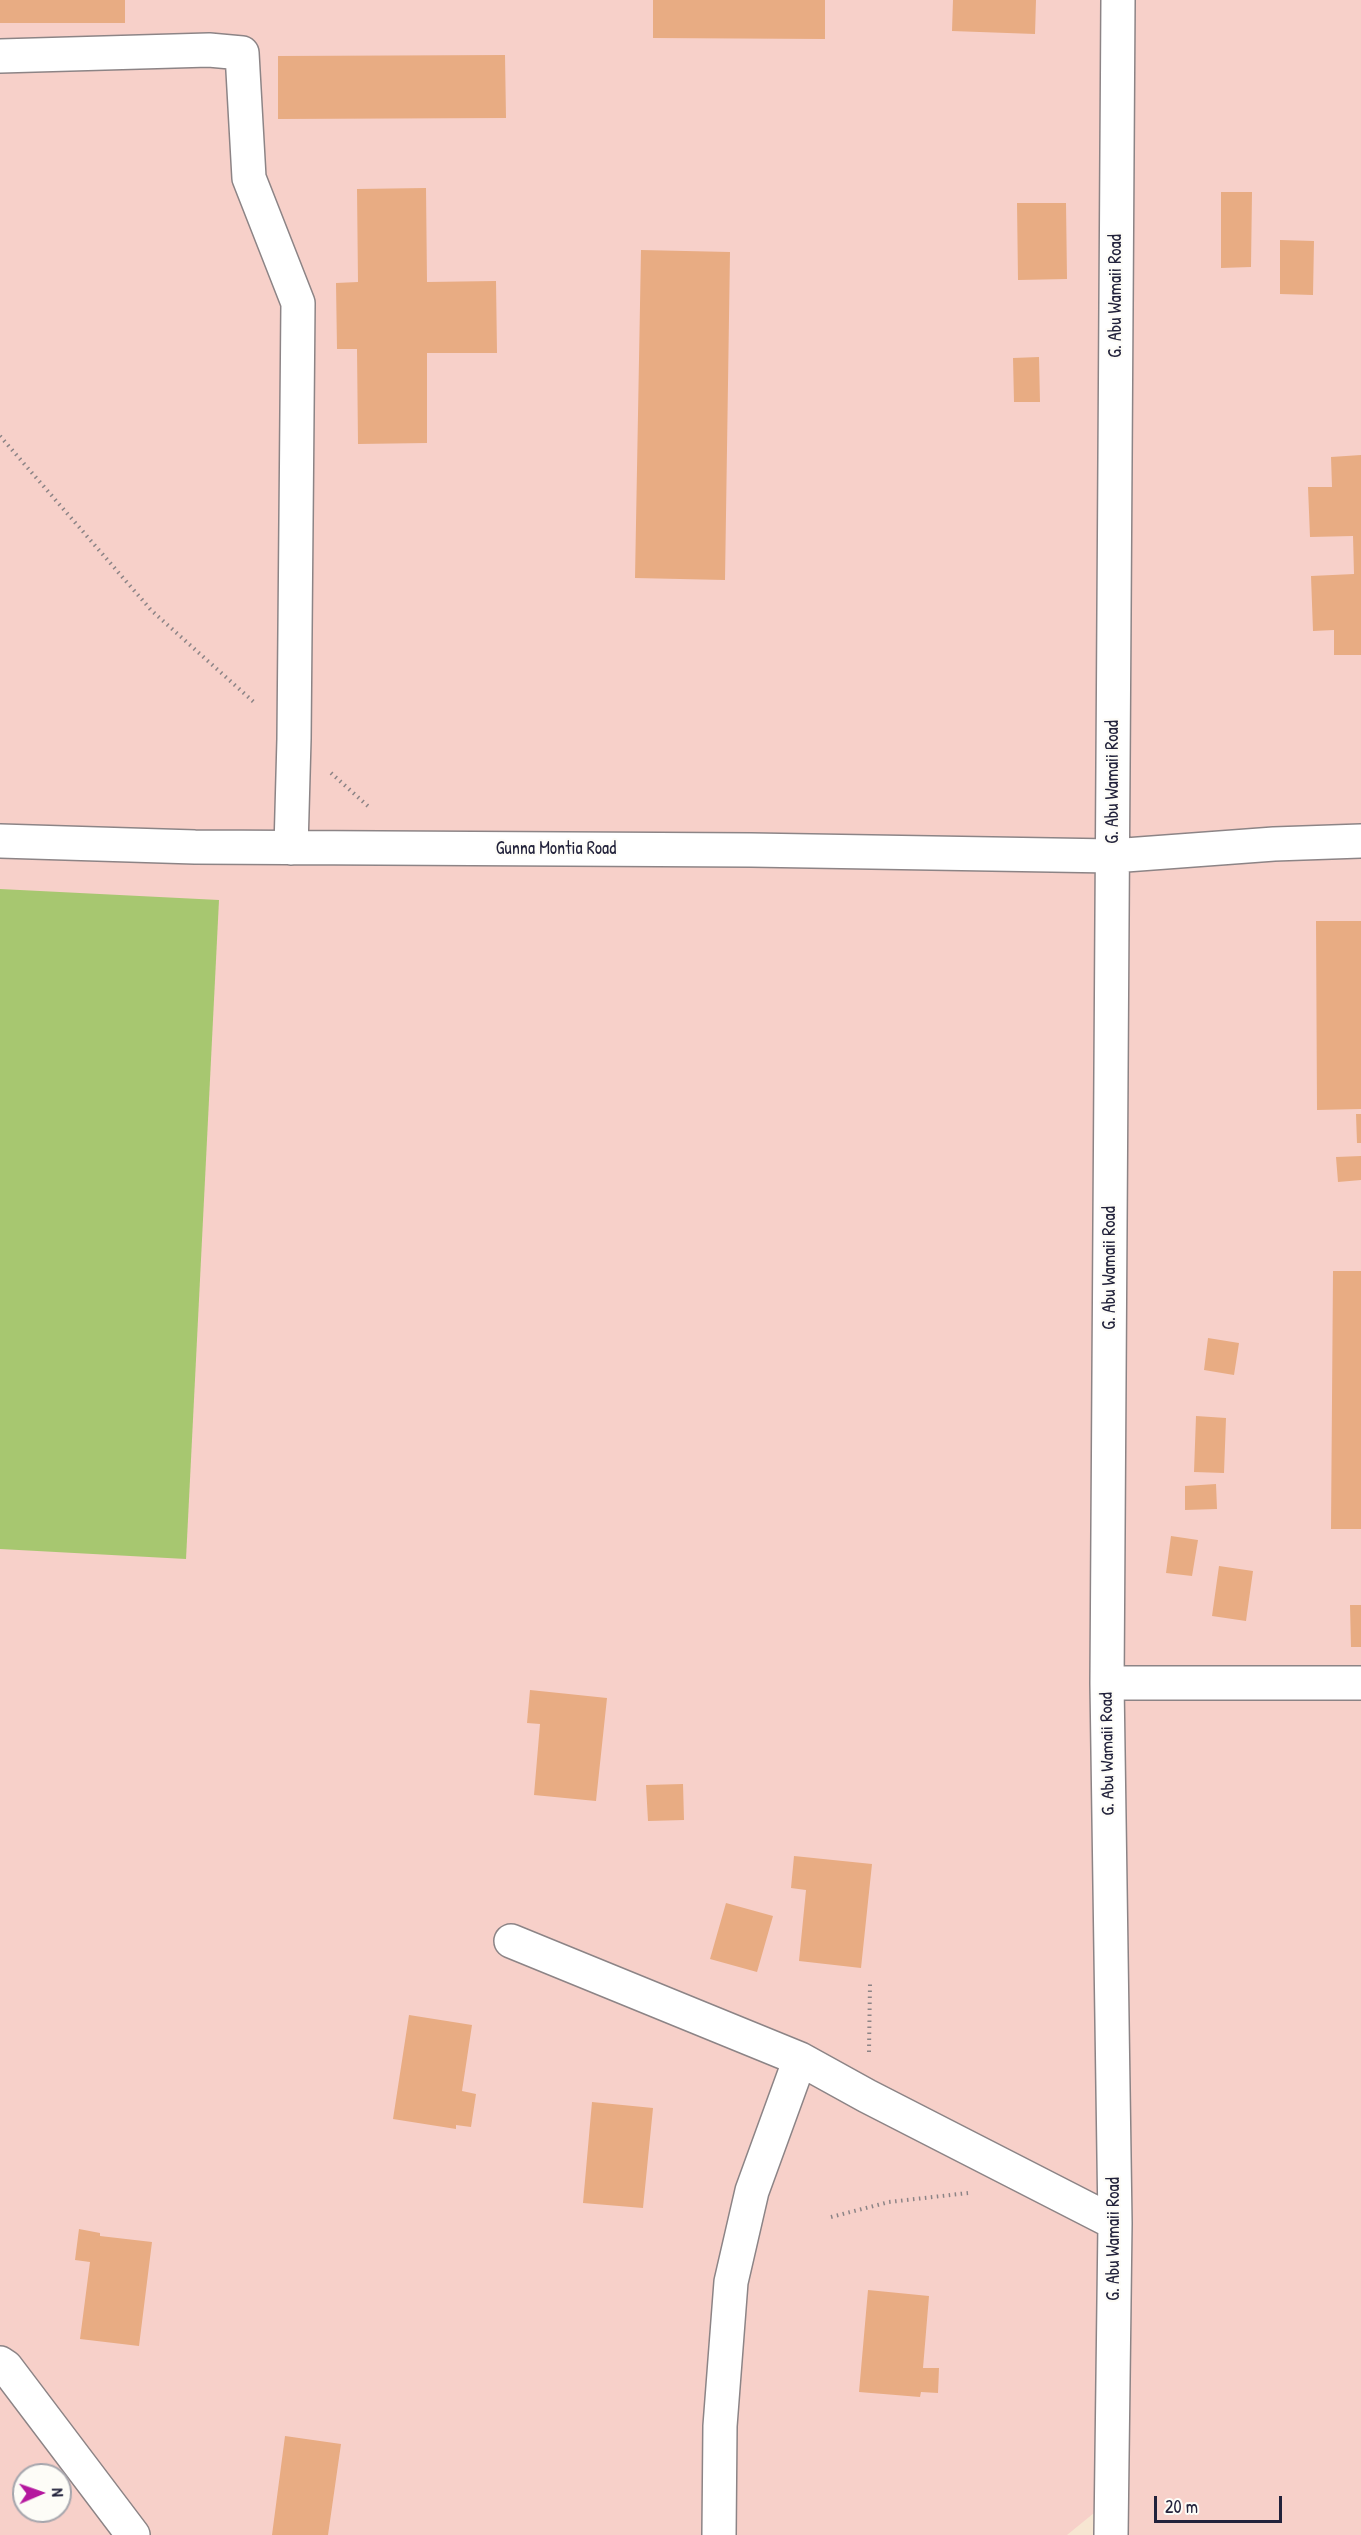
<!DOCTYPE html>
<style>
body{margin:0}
#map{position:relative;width:1361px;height:2535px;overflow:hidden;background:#f7e6d2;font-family:"Patrick Hand",sans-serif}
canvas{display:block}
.north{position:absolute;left:12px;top:2463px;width:60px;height:60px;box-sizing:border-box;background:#fdfcf7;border:2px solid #a5a5ac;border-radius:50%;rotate:88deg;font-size:16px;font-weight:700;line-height:24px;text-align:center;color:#22223b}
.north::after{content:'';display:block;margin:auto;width:21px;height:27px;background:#b5179e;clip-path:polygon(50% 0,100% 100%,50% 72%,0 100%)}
.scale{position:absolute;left:1154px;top:2496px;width:128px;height:27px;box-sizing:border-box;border:3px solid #22223b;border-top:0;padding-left:8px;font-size:18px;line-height:21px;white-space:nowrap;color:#22223b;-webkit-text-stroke:4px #fdfcf7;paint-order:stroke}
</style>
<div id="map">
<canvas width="1361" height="2535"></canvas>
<div class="north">N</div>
<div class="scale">20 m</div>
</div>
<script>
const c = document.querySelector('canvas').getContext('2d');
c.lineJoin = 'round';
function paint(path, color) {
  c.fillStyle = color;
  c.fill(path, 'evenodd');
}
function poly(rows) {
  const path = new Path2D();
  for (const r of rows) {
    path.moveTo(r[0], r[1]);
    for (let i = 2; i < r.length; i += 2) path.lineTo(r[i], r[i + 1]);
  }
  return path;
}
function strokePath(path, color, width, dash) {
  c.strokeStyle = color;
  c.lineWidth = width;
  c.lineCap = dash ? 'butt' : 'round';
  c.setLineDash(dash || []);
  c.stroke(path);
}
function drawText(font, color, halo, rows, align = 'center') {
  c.font = font + ' "Patrick Hand",sans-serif';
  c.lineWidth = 4.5;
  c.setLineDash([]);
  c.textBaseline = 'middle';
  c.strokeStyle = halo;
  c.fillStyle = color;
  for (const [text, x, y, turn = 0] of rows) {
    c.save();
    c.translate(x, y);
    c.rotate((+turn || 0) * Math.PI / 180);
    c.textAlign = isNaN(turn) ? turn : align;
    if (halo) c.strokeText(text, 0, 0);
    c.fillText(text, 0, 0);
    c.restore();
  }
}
paint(poly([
 [0,0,1361,0,1361,2535,1113,2535,1110,2500,1067,2535,0,2535],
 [24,2475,60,2475,60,2511,24,2511]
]), '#f7d0c9');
paint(poly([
 [0,889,219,900,186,1559,0,1549]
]), '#a7c770');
paint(poly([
 [0,0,125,0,125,23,0,23],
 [653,0,825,0,825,39,653,38],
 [953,0,1036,0,1035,34,952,31],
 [505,55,506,118,278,119,278,56],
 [426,188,427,282,496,281,497,353,427,353,427,443,358,444,357,349,337,349,336,283,358,282,357,189],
 [1221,192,1252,192,1251,267,1221,268],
 [1017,203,1066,203,1067,279,1018,280],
 [1280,240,1314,241,1313,295,1280,294],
 [641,250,730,252,725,580,635,578],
 [1039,357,1040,402,1014,402,1013,358],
 [1361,455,1361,655,1334,655,1334,630,1313,631,1311,576,1354,574,1353,536,1310,537,1308,487,1332,487,1331,457],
 [1316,921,1361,921,1361,1109,1317,1110],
 [1356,1114,1361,1114,1361,1143,1357,1143],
 [1361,1156,1361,1180,1338,1182,1336,1157],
 [1333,1271,1361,1271,1361,1529,1331,1529],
 [1208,1338,1239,1343,1234,1375,1204,1370],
 [1196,1416,1226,1418,1224,1473,1194,1472],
 [1216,1484,1217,1509,1185,1510,1185,1486],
 [1171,1536,1198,1540,1192,1576,1166,1573],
 [1219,1566,1253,1571,1246,1621,1212,1616],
 [1350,1605,1361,1605,1361,1647,1351,1647],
 [530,1690,607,1698,596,1801,534,1795,540,1724,527,1723],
 [683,1784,684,1820,648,1821,646,1785],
 [794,1856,872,1864,861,1968,799,1961,806,1890,791,1888],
 [726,1903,773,1916,757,1972,710,1959],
 [409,2015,472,2025,462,2091,476,2094,471,2127,456,2125,456,2129,393,2119],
 [592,2102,653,2108,643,2208,583,2203],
 [79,2229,100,2233,100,2236,152,2242,139,2346,80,2339,90,2262,75,2260],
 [868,2290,929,2296,923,2368,939,2368,938,2393,921,2392,920,2397,859,2392],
 [285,2436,341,2444,328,2535,272,2535]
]), '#e8ac83');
const minor = poly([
 [0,56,209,50,242,53,249,178,298,303,294,739,291,848],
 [0,841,195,847,751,850,1112,856,1274,844,1361,841],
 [1107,1683,1361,1683],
 [511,1941,800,2059],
 [0,2363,6,2367,133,2535],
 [719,2535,720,2426,731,2282,752,2191,800,2059,867,2096,1115,2223],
 [1111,2535,1115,2223,1107,1683,1118,0]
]);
strokePath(minor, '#8c8486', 36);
strokePath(poly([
 [0,436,151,610,255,703],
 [331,773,370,808],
 [869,2052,870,1984],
 [831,2217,889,2202,968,2193]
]), '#8c8486', 4, [1.5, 4.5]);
strokePath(minor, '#fff', 33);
drawText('18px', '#22223b', '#fdfcf7', [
 ["G. Abu Wamaii Road",1116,296,-90],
 ["G. Abu Wamaii Road",1113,782,-90],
 ["Gunna Montia Road",556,849],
 ["G. Abu Wamaii Road",1110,1268,-90],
 ["G. Abu Wamaii Road",1108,1754,-91],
 ["G. Abu Wamaii Road",1114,2239,-90]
]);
</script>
